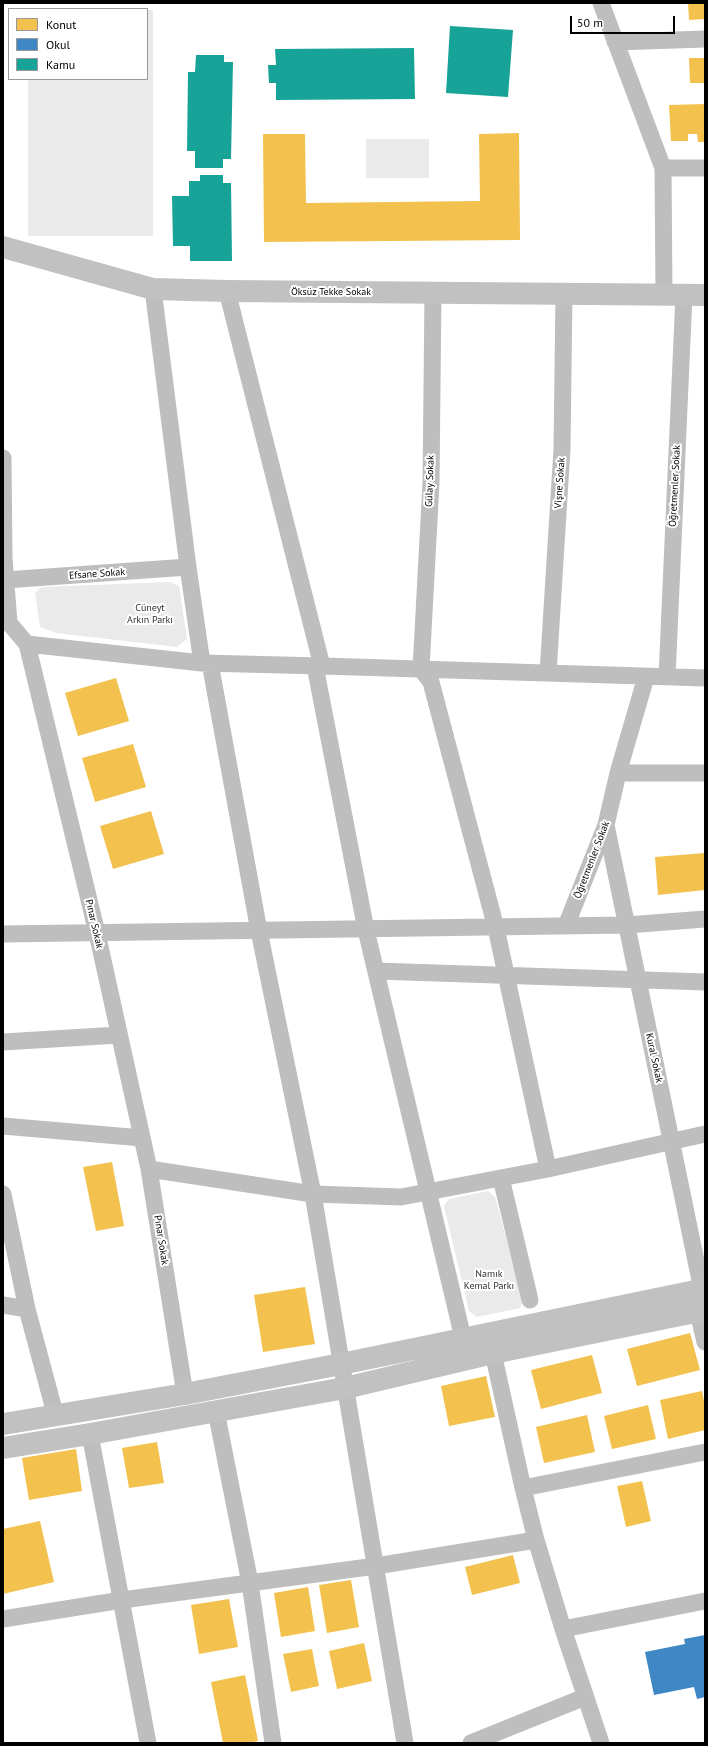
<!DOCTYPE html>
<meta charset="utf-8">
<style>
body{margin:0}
#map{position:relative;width:708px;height:1746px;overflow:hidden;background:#fff;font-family:"PT Sans",sans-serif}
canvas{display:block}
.frame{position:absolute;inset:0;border:4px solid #000;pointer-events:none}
.legend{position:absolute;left:8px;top:8px;width:140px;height:72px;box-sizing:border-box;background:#fff;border:1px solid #999;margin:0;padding:5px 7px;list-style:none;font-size:12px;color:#000}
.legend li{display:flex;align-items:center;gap:8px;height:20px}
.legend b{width:20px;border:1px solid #999}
.scale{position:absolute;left:570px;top:16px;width:105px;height:18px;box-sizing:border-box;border:2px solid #000;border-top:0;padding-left:5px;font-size:12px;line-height:14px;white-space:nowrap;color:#000;-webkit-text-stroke:3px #fff;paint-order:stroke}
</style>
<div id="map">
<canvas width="708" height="1746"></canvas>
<div class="frame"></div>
<ul class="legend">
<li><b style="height:11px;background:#f2c14e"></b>Konut</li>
<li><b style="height:11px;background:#3f88c5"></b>Okul</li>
<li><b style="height:11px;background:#17a398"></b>Kamu</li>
</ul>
<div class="scale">50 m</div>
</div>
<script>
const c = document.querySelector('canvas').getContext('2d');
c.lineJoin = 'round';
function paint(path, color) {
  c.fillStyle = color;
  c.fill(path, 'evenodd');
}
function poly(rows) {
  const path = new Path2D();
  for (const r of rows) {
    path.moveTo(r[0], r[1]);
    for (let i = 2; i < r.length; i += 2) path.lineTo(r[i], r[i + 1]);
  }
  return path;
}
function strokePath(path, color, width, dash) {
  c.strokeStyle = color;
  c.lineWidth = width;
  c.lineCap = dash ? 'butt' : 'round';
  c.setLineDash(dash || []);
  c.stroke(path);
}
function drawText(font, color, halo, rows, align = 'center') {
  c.font = font + ' "PT Sans",sans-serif';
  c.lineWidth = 4;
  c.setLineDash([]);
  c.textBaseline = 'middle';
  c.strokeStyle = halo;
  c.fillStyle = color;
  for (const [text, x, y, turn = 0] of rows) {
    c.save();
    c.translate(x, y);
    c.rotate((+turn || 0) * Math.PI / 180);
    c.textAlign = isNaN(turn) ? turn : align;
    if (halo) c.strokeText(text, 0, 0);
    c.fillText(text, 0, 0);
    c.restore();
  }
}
paint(poly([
 [147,10,153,10,153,236,28,236,28,79,147,79],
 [366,139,429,139,429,178,366,178],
 [171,582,179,586,187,639,177,647,56,633,40,627,35,593,41,587],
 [488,1191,495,1197,523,1301,520,1308,477,1317,469,1311,444,1206,449,1199]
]), '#eaeaea');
paint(poly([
 [688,3,705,3,705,19,689,20],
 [689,58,705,58,705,83,690,83],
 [705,104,705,142,698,142,697,134,688,134,688,141,671,141,669,105],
 [519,133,520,240,264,242,263,134,305,134,306,203,480,201,479,134],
 [116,678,129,721,78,736,65,693],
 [133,744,146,787,95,802,82,758],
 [151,811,164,854,113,869,100,826],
 [705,853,705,890,658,895,655,857],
 [112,1162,124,1226,96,1231,83,1167],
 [305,1287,315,1344,263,1352,254,1295],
 [690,1333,700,1370,637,1386,627,1349],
 [592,1355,602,1393,541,1409,531,1370],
 [486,1376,495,1417,449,1426,441,1386],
 [702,1391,705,1406,705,1430,668,1439,660,1400],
 [648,1405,656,1439,612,1449,604,1416],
 [587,1415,595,1452,544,1463,536,1427],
 [157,1442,164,1483,129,1488,122,1448],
 [76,1449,82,1491,29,1500,22,1458],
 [642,1481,651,1521,626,1527,617,1486],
 [40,1521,54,1582,3,1594,3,1529],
 [513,1555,520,1583,472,1595,465,1567],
 [351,1580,359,1627,327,1633,319,1585],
 [308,1587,315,1631,281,1637,274,1593],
 [229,1599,238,1647,199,1654,191,1605],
 [364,1643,372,1681,337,1689,329,1651],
 [312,1649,319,1686,291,1692,283,1654],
 [245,1675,258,1741,249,1743,223,1743,211,1682]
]), '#f2c14e');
paint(poly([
 [705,1635,705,1697,697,1699,694,1687,654,1695,645,1652,685,1644,684,1639]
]), '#3f88c5');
paint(poly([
 [450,26,513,30,508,97,446,93],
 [414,48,415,99,276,100,276,83,269,83,268,65,276,65,275,49],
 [196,55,224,55,224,62,233,62,231,159,223,159,223,168,195,168,195,151,187,151,188,72,195,72],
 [200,175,223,175,223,183,231,183,232,261,190,261,190,246,173,246,172,196,189,196,189,181,200,181]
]), '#17a398');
strokePath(poly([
 [601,3,663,168,664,295],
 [615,42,705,39],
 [663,168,705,168],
 [153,289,188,567,202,663],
 [227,291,322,666],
 [433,292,431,483,421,669,431,682,496,928,548,1169],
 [3,458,4,558,9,623,27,644,97,933,149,1169,185,1394],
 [5,580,188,567],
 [27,644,202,663,322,666,705,678],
 [210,663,259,931,313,1194,405,1743],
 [315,666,366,930,463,1338],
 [548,673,562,449,564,293],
 [667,677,684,295],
 [618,773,705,773],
 [606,825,702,1290],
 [566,926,606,825,618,773,646,677],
 [3,934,627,925,705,919],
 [376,971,705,982],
 [3,1042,119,1035],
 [3,1126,142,1138],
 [149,1169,313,1194,401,1197,548,1169,705,1134],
 [501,1178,530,1300],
 [3,1194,27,1309,56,1417],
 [3,1305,27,1309],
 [698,1312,705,1342],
 [493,1353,523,1488,536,1540,563,1629,601,1743],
 [216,1411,250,1583,273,1743],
 [90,1434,148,1743],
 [523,1488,705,1452],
 [3,1619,122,1600,376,1566,536,1540],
 [563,1629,705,1601],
 [471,1743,585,1697]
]), '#bebebe', 17);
strokePath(poly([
 [3,247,153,289,227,291,705,295],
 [3,1424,185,1394,341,1364,705,1289],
 [3,1448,90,1434,345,1388,493,1353,705,1310]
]), '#c1c1c1', 22);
drawText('10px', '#000', '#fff', [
 ["Öksüz Tekke Sokak",331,292],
 ["Gülay Sokak",430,481,-88],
 ["Vişne Sokak",560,483,-86],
 ["Öğretmenler Sokak",675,486,-87],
 ["Efsane Sokak",97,574,-4],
 ["Öğretmenler Sokak",592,860,-69],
 ["Pınar Sokak",94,924,77],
 ["Kural Sokak",654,1058,78],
 ["Pınar Sokak",161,1240,81]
]);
drawText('10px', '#2f2f2f', '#fff', [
 ["Cüneyt",150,608],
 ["Arkın Parkı",150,620],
 ["Namık",489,1274],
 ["Kemal Parkı",489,1286]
]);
</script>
